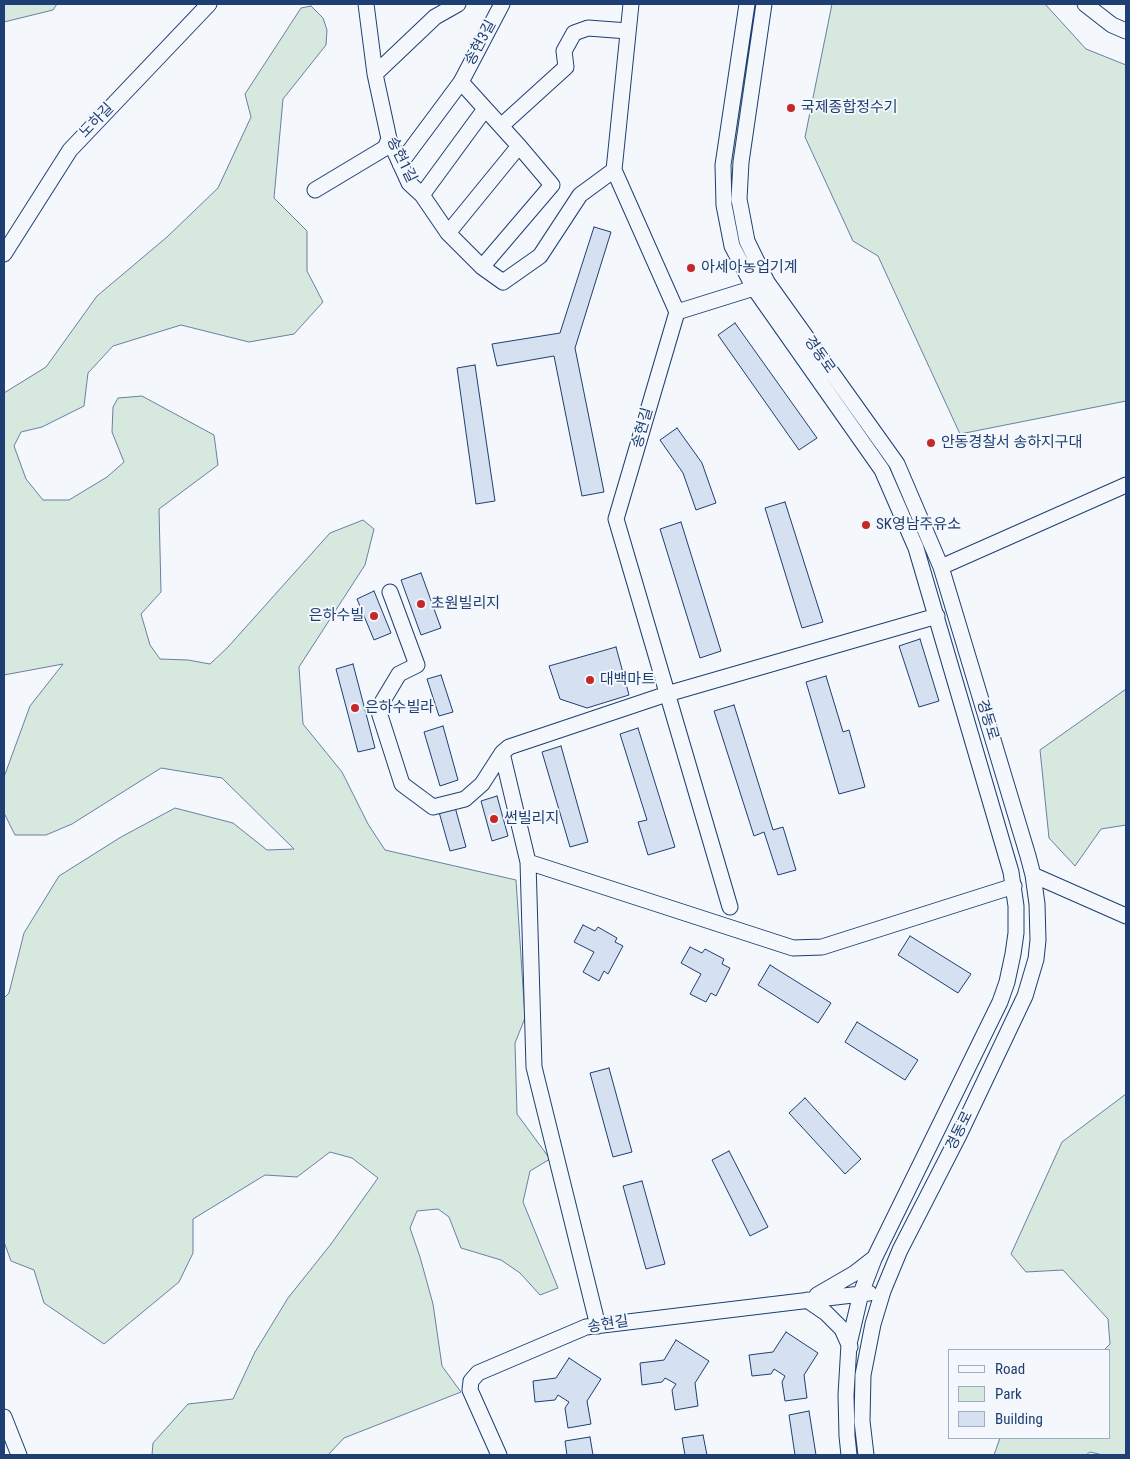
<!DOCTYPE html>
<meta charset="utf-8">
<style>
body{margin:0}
#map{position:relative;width:1130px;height:1459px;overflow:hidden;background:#f4f7fb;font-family:"Roboto Condensed",sans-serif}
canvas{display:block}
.frame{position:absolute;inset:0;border:5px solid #1d3f73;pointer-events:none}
.legend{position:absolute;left:948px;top:1349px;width:162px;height:90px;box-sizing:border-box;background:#f4f7fb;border:1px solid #9eadc5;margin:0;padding:6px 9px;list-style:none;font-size:15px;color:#1d3f73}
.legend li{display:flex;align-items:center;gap:10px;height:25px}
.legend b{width:25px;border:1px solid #9eadc5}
</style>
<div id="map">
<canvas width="1130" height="1459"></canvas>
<div class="frame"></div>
<ul class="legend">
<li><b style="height:6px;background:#f4f7fb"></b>Road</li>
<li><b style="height:14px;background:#d7e8df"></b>Park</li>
<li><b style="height:14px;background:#d5e0f0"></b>Building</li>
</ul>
</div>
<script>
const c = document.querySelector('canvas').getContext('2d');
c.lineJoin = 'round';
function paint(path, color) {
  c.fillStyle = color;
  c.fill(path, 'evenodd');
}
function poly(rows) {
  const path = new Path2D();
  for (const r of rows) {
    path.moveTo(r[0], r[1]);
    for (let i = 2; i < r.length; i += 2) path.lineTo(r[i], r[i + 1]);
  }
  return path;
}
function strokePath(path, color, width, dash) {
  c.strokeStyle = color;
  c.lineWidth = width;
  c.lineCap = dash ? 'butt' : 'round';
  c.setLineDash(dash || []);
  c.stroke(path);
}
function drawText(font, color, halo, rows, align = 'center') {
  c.font = font + ' "Roboto Condensed","Noto Sans KR",sans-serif';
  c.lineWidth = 4;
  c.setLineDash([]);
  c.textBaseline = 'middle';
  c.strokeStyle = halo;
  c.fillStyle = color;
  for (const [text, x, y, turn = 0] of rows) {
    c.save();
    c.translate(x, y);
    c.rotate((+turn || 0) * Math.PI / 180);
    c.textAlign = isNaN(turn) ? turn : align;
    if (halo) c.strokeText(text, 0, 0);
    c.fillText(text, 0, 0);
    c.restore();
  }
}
const green = poly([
 [4,4,57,4,53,10,4,22,4,4],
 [832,4,1045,4,1086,49,1126,65,1126,401,960,434,878,256,853,241,805,137,832,4],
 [311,6,323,18,327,30,326,45,283,99,274,198,307,231,307,271,323,302,294,334,249,342,181,325,113,346,88,373,84,406,42,427,21,432,14,446,26,479,43,500,69,500,107,477,124,462,112,432,113,407,118,398,142,396,214,435,218,465,159,509,161,592,141,614,150,645,160,659,188,660,210,664,228,647,330,533,363,520,374,529,365,565,299,667,303,724,342,772,368,824,385,850,516,880,525,1018,515,1043,517,1114,550,1159,530,1171,523,1202,558,1288,540,1295,520,1273,501,1260,461,1248,449,1217,438,1209,417,1211,410,1228,420,1257,433,1304,442,1366,461,1392,344,1438,328,1455,152,1455,153,1443,188,1404,233,1399,255,1352,288,1298,331,1244,378,1178,352,1158,330,1152,297,1177,265,1175,193,1219,193,1253,179,1282,104,1344,44,1303,34,1270,11,1261,4,1242,4,998,9,993,24,933,59,876,121,837,175,808,233,823,267,850,294,849,222,778,161,768,72,824,46,835,15,835,4,813,4,777,30,706,63,664,4,675,4,393,46,367,97,296,167,237,218,188,251,117,245,94,301,8,311,6],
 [1126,689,1126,825,1101,829,1075,866,1049,838,1040,750,1126,689],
 [1126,1094,1126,1455,1103,1455,1090,1452,1086,1455,994,1455,1000,1438,1109,1438,1109,1350,1104,1350,1110,1344,1108,1319,1063,1270,1026,1272,1011,1254,1062,1142,1126,1094]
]);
paint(green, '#d7e8df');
strokePath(green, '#687fa3', 1);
const building = poly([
 [594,227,611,232,575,348,604,492,582,496,554,356,497,366,492,344,560,333,594,227],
 [735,323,817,438,799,450,718,335,735,323],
 [475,365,495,501,476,504,457,368,475,365],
 [677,428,702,463,716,503,696,510,683,473,660,440,677,428],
 [785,502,823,622,802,628,765,508,785,502],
 [681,522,721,651,700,658,660,529,681,522],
 [421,573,441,628,421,635,401,580,421,573],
 [374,591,391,633,374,640,357,599,374,591],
 [920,639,939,701,919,707,899,646,920,639],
 [616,647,629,695,587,708,560,699,549,666,616,647],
 [353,664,375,748,358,752,336,669,353,664],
 [441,675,453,712,439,716,427,679,441,675],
 [826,676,843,732,849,730,865,787,839,794,806,682,826,676],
 [734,705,773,830,783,827,796,870,778,875,764,832,754,836,714,711,734,705],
 [443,726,458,780,440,786,424,732,443,726],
 [638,728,675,847,648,855,638,822,647,820,620,734,638,728],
 [561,746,588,842,570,847,542,752,561,746],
 [497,796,508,836,492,841,481,801,497,796],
 [455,807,466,847,450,851,439,812,455,807],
 [583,925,595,931,598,927,617,938,615,942,623,946,608,974,604,971,599,981,583,972,594,952,574,942,583,925],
 [910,936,971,974,958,993,898,955,910,936],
 [690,947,702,953,705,949,724,959,722,964,730,968,716,996,711,993,706,1002,690,994,701,974,681,963,690,947],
 [770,965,831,1003,818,1023,758,985,770,965],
 [857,1022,918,1060,905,1080,845,1042,857,1022],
 [609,1068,632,1152,613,1157,590,1073,609,1068],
 [805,1098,861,1159,845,1174,789,1113,805,1098],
 [729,1151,768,1227,750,1236,712,1160,729,1151],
 [642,1181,665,1264,646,1269,623,1186,642,1181],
 [786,1332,818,1353,804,1375,807,1398,785,1401,782,1382,785,1376,774,1369,771,1374,752,1376,749,1355,773,1352,786,1332],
 [676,1340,709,1361,695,1383,698,1406,675,1410,672,1390,676,1384,665,1378,662,1382,642,1385,640,1363,664,1360,676,1340],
 [569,1358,601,1379,587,1401,591,1424,568,1428,565,1408,569,1402,558,1395,555,1400,535,1402,533,1381,556,1378,569,1358],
 [809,1411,816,1455,795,1455,789,1415,809,1411],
 [703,1435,707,1455,685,1455,682,1438,703,1435],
 [590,1437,593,1455,567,1455,565,1441,590,1437]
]);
paint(building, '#d5e0f0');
strokePath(building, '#1d3f73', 1);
const minor = poly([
 [366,4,375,74,389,139,409,183,422,195,448,233,482,267,503,282,540,256,580,195,614,170,631,4],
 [747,4,723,165,724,205,732,246,754,288,882,470,916,548,1011,872,1016,906,1016,933,1013,954,1007,982,1000,1002,874,1259,861,1293,849,1344,846,1395,847,1436,849,1455],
 [764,4,741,162,739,199,747,241,767,282,897,464,941,567,1028,856,1033,875,1037,904,1038,940,1036,959,1025,996,959,1135,900,1250,883,1291,873,1324,863,1375,862,1421,866,1455],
 [1085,4,1112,25,1126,31],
 [375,74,435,17,458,4],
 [461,82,502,4],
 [501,126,566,67,564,51,574,33,588,28,628,31],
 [400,164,461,82,519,146,448,233],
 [614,170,677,312,616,519,730,907],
 [315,190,385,148,389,139],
 [422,195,485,109],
 [4,254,70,150,209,4],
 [482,267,552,185,519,146],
 [677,312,754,288],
 [941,567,1126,485],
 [390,592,417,665,399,674,378,709,402,784,433,807,465,799,482,784,502,753],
 [528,862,502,753,509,747,667,694,937,616],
 [1033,875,1126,916],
 [817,1295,855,1273,873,1259],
 [807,1300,826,1313,842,1329,850,1347],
 [598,1326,534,1067,528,862,793,948,822,947,1014,886],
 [4,1417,19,1455],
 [499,1455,470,1390,471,1381,478,1373,586,1327,869,1293]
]);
strokePath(minor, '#1d3f73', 17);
strokePath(minor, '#f4f7fb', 15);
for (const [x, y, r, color] of [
 [791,108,5,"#c62828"],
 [691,268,5,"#c62828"],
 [931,443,5,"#c62828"],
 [866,525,5,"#c62828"],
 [421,604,5,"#c62828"],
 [374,616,5,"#c62828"],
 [590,680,5,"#c62828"],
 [355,708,5,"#c62828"],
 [494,819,5,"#c62828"]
]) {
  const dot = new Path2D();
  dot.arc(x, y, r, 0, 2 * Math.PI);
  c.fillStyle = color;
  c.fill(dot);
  strokePath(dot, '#f4f7fb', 2);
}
drawText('15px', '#1d3f73', '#f4f7fb', [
 ["송현3길",481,43,-62],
 ["노하길",97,121,-46],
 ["송현1길",401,160,64],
 ["경동로",819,355,55],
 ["송현길",643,428,-74],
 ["경동로",987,720,73],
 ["경동로",960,1131,-64],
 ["송현길",608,1325,-9]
]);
drawText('15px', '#1d3f73', '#f4f7fb', [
 ["국제종합정수기",801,108],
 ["아세아농업기계",701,268],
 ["안동경찰서 송하지구대",941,443],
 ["SK영남주유소",876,525],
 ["초원빌리지",431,604],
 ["은하수빌",364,616,"right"],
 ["대백마트",600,680],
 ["은하수빌라",365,708],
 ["썬빌리지",504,819]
], 'left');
</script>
